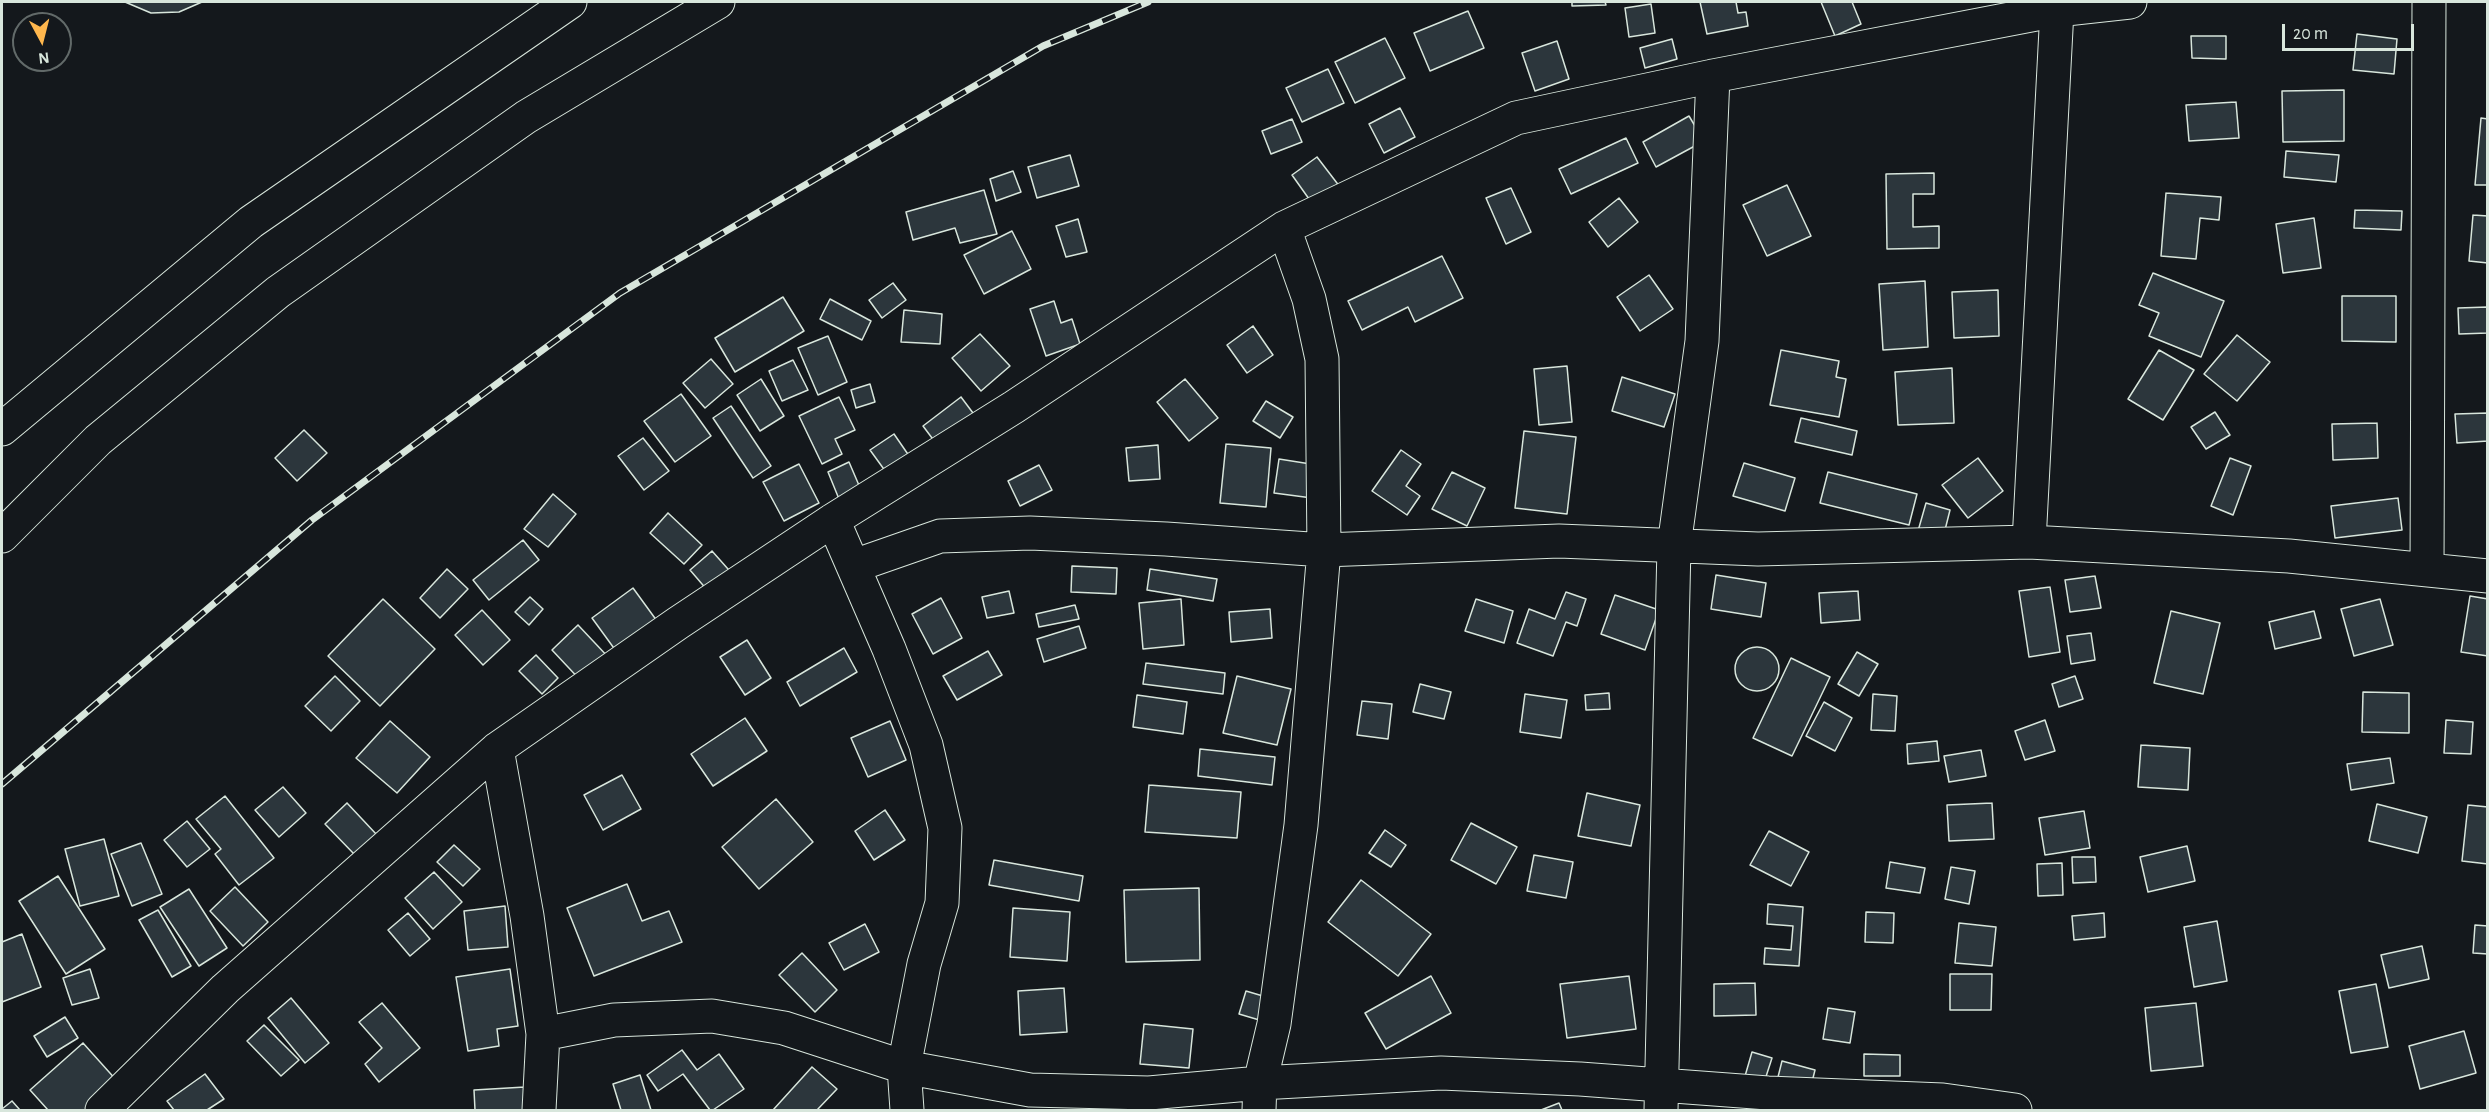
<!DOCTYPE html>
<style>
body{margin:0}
#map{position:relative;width:2489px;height:1112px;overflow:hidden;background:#14181c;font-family:"Alegreya Sans",sans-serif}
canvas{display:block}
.frame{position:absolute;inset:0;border:3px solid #d8e6dc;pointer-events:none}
.north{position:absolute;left:12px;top:12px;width:60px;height:60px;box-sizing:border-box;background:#14181c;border:2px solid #626a69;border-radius:50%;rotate:173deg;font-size:16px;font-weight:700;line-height:24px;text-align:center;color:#d8e6dc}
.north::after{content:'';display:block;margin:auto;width:21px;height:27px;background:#ffb74d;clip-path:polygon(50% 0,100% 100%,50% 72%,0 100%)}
.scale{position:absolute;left:2282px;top:24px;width:132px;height:27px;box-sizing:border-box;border:3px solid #d8e6dc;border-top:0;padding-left:8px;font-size:18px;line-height:21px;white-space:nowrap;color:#d8e6dc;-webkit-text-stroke:4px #14181c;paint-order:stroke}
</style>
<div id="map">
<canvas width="2489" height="1112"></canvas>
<div class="frame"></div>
<div class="north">N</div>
<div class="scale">20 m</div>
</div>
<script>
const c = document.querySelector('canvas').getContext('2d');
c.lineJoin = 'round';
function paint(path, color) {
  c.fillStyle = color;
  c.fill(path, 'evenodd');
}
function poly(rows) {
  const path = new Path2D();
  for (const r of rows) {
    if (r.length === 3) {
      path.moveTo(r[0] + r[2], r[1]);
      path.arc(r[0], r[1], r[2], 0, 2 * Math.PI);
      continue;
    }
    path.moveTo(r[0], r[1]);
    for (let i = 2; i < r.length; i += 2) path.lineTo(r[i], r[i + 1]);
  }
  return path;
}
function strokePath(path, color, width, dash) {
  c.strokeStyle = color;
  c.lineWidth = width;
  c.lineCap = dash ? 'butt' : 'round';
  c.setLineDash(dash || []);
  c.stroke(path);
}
const building = poly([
 [125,2,202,2,179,12,151,13,125,2],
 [1572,2,1605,2,1606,5,1572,6,1572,2],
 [1700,2,1736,2,1738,13,1746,12,1748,26,1707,34,1700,2],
 [1821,2,1852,2,1861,24,1835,36,1821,2],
 [1651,4,1655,33,1629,37,1625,8,1651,4],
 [1468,11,1484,48,1430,71,1414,33,1468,11],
 [2357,34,2397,39,2394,74,2353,70,2357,34],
 [2191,36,2226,36,2226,59,2192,58,2191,36],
 [1385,38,1405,78,1355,103,1335,62,1385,38],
 [1672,39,1677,59,1645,68,1640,48,1672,39],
 [1557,41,1569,79,1535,91,1522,53,1557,41],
 [1328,69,1344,103,1302,122,1286,88,1328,69],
 [2344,90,2344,141,2283,142,2282,91,2344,90],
 [2236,102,2239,138,2189,141,2186,105,2236,102],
 [1400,108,1415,137,1384,153,1369,124,1400,108],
 [1689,116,1704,141,1656,167,1643,142,1689,116],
 [2481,118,2488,119,2488,185,2475,185,2481,118],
 [1292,119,1302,142,1271,154,1262,131,1292,119],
 [1626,138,1638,163,1571,194,1559,169,1626,138],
 [2286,151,2339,155,2336,182,2284,177,2286,151],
 [1070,155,1079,186,1037,198,1028,167,1070,155],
 [1317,157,1340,187,1314,206,1292,175,1317,157],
 [1013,171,1021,192,996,201,990,179,1013,171],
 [1934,173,1934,194,1913,194,1913,227,1939,226,1939,248,1887,249,1886,174,1934,173],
 [1787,185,1811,236,1767,256,1743,205,1787,185],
 [1511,188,1531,232,1506,244,1486,198,1511,188],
 [984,190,997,234,960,243,955,228,913,240,906,212,984,190],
 [2166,193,2221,197,2219,220,2200,218,2196,259,2161,256,2166,193],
 [1619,198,1638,222,1608,247,1589,222,1619,198],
 [2355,210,2402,211,2401,230,2354,228,2355,210],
 [2473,215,2488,216,2488,263,2469,261,2473,215],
 [2314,218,2321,268,2283,273,2276,224,2314,218],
 [1078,219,1087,252,1066,257,1056,226,1078,219],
 [1012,231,1031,269,984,294,964,255,1012,231],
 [1442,256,1463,298,1415,322,1408,307,1362,330,1348,301,1442,256],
 [2153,273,2224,301,2201,357,2149,336,2159,313,2139,305,2153,273],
 [1649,275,1673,309,1640,331,1617,297,1649,275],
 [1925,281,1928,347,1883,350,1879,284,1925,281],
 [893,283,906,300,882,318,869,300,893,283],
 [1998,290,1999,336,1954,338,1952,292,1998,290],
 [2342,296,2396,296,2396,342,2342,341,2342,296],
 [783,297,804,331,735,372,715,338,783,297],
 [830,299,871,321,862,340,820,319,830,299],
 [1054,301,1061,323,1072,319,1080,344,1046,356,1030,309,1054,301],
 [2488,307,2488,333,2459,334,2458,308,2488,307],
 [904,310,942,314,940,344,901,342,904,310],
 [1253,326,1273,355,1247,373,1227,345,1253,326],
 [980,334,1010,366,981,391,952,358,980,334],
 [2237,335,2270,362,2237,401,2204,374,2237,335],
 [828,336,847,382,818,395,798,348,828,336],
 [1781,350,1839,361,1836,377,1846,379,1839,417,1770,405,1781,350],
 [2159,350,2194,370,2163,420,2128,399,2159,350],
 [711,359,733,384,705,408,683,383,711,359],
 [793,360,808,390,782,401,769,371,793,360],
 [1567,366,1572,422,1539,425,1534,369,1567,366],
 [1952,368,1954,423,1898,425,1895,372,1952,368],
 [1622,377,1675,394,1664,427,1612,411,1622,377],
 [761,379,784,416,760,431,737,395,761,379],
 [1185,379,1218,418,1189,441,1157,402,1185,379],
 [870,384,875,402,856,408,851,390,870,384],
 [681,394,711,436,675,462,644,421,681,394],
 [839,397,855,430,835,439,842,454,822,464,799,416,839,397],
 [961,397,979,421,941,450,923,426,961,397],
 [1266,401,1293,417,1280,438,1253,421,1266,401],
 [731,406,771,466,753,478,713,418,731,406],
 [2215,412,2230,435,2206,449,2191,427,2215,412],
 [2488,413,2488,441,2457,443,2455,414,2488,413],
 [1801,418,1857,431,1852,455,1795,442,1801,418],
 [2377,423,2378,458,2333,460,2332,424,2377,423],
 [304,430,327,453,297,481,275,458,304,430],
 [1524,431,1576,437,1567,514,1515,508,1524,431],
 [894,434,914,463,891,479,870,450,894,434],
 [643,438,669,471,644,490,618,456,643,438],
 [1226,444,1271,448,1266,507,1220,503,1226,444],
 [1158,445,1160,479,1129,481,1126,448,1158,445],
 [1401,450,1421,464,1406,486,1420,496,1407,515,1372,491,1401,450],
 [1978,458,2003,491,1968,518,1942,485,1978,458],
 [2230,458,2251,466,2233,515,2211,506,2230,458],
 [1279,459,1317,465,1312,498,1274,493,1279,459],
 [849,462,861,490,839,499,828,472,849,462],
 [1744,463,1795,478,1785,511,1733,496,1744,463],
 [799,464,819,503,784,521,763,482,799,464],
 [1039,465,1052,490,1020,506,1008,481,1039,465],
 [1452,472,1485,488,1467,526,1432,509,1452,472],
 [1828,472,1917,494,1909,525,1820,503,1828,472],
 [553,494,576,514,548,547,524,529,553,494],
 [2398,498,2402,530,2335,538,2331,506,2398,498],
 [1926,503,1950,510,1943,538,1918,531,1926,503],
 [668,513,702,545,684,564,650,533,668,513],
 [523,540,539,560,489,600,473,580,523,540],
 [712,551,736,578,714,598,690,570,712,551],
 [1072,566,1117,568,1116,594,1071,592,1072,566],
 [447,569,468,589,440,618,420,598,447,569],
 [1150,569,1217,579,1213,601,1147,590,1150,569],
 [1716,575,1766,583,1761,617,1711,609,1716,575],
 [2095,576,2101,608,2070,612,2065,580,2095,576],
 [2050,587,2060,652,2029,657,2019,591,2050,587],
 [633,588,657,621,616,651,592,618,633,588],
 [1009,591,1014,613,987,618,982,597,1009,591],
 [1858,591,1860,620,1821,623,1819,593,1858,591],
 [1566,592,1586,599,1577,626,1566,622,1553,656,1517,643,1529,609,1555,619,1566,592],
 [1615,595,1659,610,1645,650,1601,634,1615,595],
 [2470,596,2488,599,2488,656,2461,652,2470,596],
 [530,597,543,609,529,625,515,612,530,597],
 [941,598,962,638,933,654,912,614,941,598],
 [383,599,435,649,380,706,328,656,383,599],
 [1181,599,1184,645,1143,649,1139,603,1181,599],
 [1476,599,1513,611,1504,643,1465,631,1476,599],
 [2380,599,2393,645,2354,656,2341,609,2380,599],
 [1075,605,1079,619,1039,627,1036,614,1075,605],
 [1270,609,1272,638,1231,642,1229,612,1270,609],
 [482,610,510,640,483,665,455,635,482,610],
 [2171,611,2220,623,2203,694,2154,683,2171,611],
 [2314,611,2321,638,2275,649,2269,622,2314,611],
 [578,625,610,659,583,683,552,650,578,625],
 [1079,626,1086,648,1044,662,1037,639,1079,626],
 [2091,633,2095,660,2071,664,2067,636,2091,633],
 [747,640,771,678,745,695,720,657,747,640],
 [1757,669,22],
 [844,648,857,672,800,706,787,682,844,648],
 [988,651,1002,675,957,700,943,676,988,651],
 [1857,652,1878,664,1859,696,1838,684,1857,652],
 [536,655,558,678,542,694,519,671,536,655],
 [1791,658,1830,677,1792,756,1753,738,1791,658],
 [1146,663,1225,673,1223,694,1143,684,1146,663],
 [335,676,360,701,331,731,305,706,335,676],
 [1237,676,1291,689,1277,745,1223,733,1237,676],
 [2075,676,2083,699,2059,707,2052,684,2075,676],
 [1420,684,1451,692,1444,719,1413,712,1420,684],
 [2363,692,2409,693,2409,733,2362,732,2363,692],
 [1609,693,1610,709,1586,710,1585,695,1609,693],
 [1525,694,1567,700,1561,738,1520,732,1525,694],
 [1873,694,1897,696,1895,731,1871,730,1873,694],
 [1137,695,1187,702,1183,734,1133,727,1137,695],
 [1362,701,1392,704,1388,739,1357,735,1362,701],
 [1824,702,1852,718,1835,751,1806,736,1824,702],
 [745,718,767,751,713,786,691,754,745,718],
 [2045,720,2055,751,2025,760,2015,731,2045,720],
 [2446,720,2473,722,2471,754,2444,753,2446,720],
 [390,721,430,757,397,793,356,758,390,721],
 [890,721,906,760,868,777,851,738,890,721],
 [1937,741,1939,761,1908,764,1907,744,1937,741],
 [2141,745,2190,748,2188,790,2138,787,2141,745],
 [1200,749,1275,757,1272,785,1198,776,1200,749],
 [1981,750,1986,776,1949,782,1944,756,1981,750],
 [2390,758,2394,783,2351,790,2347,764,2390,758],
 [622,775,641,809,603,830,584,795,622,775],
 [1149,785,1241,792,1237,838,1145,832,1149,785],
 [283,787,306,813,279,837,255,810,283,787],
 [1587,793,1640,805,1631,846,1578,836,1587,793],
 [225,796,274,858,239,885,215,854,221,849,196,819,225,796],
 [776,799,813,842,759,889,722,847,776,799],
 [347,803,377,835,355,855,325,824,347,803],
 [1992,803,1994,839,1949,841,1947,805,1992,803],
 [2377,804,2427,817,2418,853,2369,841,2377,804],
 [2468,805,2488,807,2488,864,2462,861,2468,805],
 [885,810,905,840,874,860,855,831,885,810],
 [2084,811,2090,848,2045,855,2039,818,2084,811],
 [187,821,210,849,187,867,164,840,187,821],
 [1471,823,1517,847,1496,884,1451,860,1471,823],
 [1385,830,1406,845,1391,867,1369,853,1385,830],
 [1769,831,1809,852,1791,886,1750,865,1769,831],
 [104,839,119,896,80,906,65,849,104,839],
 [141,843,162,894,132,906,111,854,141,843],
 [454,845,480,869,463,886,437,862,454,845],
 [2187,846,2195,881,2148,892,2140,857,2187,846],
 [1534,855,1573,862,1566,898,1527,891,1534,855],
 [2072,857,2095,857,2096,882,2073,883,2072,857],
 [994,860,1083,876,1079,901,989,885,994,860],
 [1890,862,1925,868,1920,893,1886,888,1890,862],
 [2062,863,2063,895,2038,896,2037,864,2062,863],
 [1951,867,1975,871,1969,904,1945,899,1951,867],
 [434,872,462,902,433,929,405,898,434,872],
 [58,876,105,949,66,974,19,901,58,876],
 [1361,880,1431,934,1398,976,1328,922,1361,880],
 [627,884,642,921,669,911,682,942,594,976,567,908,627,884],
 [235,887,268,922,243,946,210,911,235,887],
 [1199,888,1200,960,1126,962,1124,890,1199,888],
 [189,889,227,948,199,966,160,907,189,889],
 [1768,904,1803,907,1799,966,1764,964,1765,948,1791,950,1793,926,1767,924,1768,904],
 [505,906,508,947,468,950,464,911,505,906],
 [1013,908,1070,912,1067,961,1010,957,1013,908],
 [158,910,191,966,172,977,139,920,158,910],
 [1866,912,1894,913,1893,943,1865,942,1866,912],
 [408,913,430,939,410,956,388,930,408,913],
 [2104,913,2105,937,2074,940,2072,916,2104,913],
 [2217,921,2227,981,2194,987,2184,927,2217,921],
 [1959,923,1996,927,1992,966,1955,963,1959,923],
 [865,924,879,952,844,970,829,943,865,924],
 [2475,925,2488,926,2488,954,2473,953,2475,925],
 [22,934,41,987,2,1002,2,942,22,934],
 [2422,946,2429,979,2389,988,2381,955,2422,946],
 [802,953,837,990,815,1012,779,975,802,953],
 [90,969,99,998,72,1005,63,978,90,969],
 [510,969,518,1026,497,1029,499,1046,468,1051,456,977,510,969],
 [1950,974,1992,974,1991,1010,1950,1010,1950,974],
 [1431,976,1451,1013,1386,1049,1365,1013,1431,976],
 [1629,976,1636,1029,1567,1038,1560,984,1629,976],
 [1755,983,1756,1015,1714,1016,1714,984,1755,983],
 [2376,984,2388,1047,2351,1053,2339,991,2376,984],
 [1064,988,1067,1032,1020,1035,1018,991,1064,988],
 [1246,991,1273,999,1266,1022,1239,1014,1246,991],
 [291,998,329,1043,305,1063,268,1018,291,998],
 [382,1003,420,1048,379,1082,365,1064,382,1048,359,1022,382,1003],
 [2196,1003,2203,1066,2151,1071,2145,1008,2196,1003],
 [1828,1008,1855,1012,1850,1043,1823,1039,1828,1008],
 [65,1017,78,1038,47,1057,34,1036,65,1017],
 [1144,1024,1193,1029,1189,1068,1140,1064,1144,1024],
 [264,1025,299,1060,281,1076,247,1041,264,1025],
 [2464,1031,2476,1073,2420,1089,2409,1046,2464,1031],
 [83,1043,118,1082,85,1110,48,1110,30,1090,83,1043],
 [682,1050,697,1070,719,1054,744,1089,713,1110,710,1110,683,1074,658,1091,647,1075,682,1050],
 [1752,1052,1772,1058,1762,1089,1743,1083,1752,1052],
 [1864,1054,1900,1055,1900,1076,1864,1076,1864,1054],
 [1782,1061,1815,1070,1810,1090,1777,1081,1782,1061],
 [812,1067,837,1089,817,1110,773,1110,812,1067],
 [205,1074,224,1099,207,1110,174,1110,167,1101,205,1074],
 [640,1075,651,1110,621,1110,613,1084,640,1075],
 [525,1087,527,1110,475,1110,474,1090,525,1087],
 [12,1101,20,1110,2,1110,2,1109,12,1101],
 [1559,1103,1562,1110,1541,1110,1559,1103]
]);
paint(building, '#2c363c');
strokePath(building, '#d8e6dc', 1.5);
const minor = poly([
 [833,520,889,649,926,745,945,828,942,903,924,964,904,1067,907,1110],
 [2029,542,2057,10],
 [854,566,940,536,1030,533,1166,539,1324,550,1559,541,1758,549,2029,542,2289,556,2488,576],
 [2427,569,2429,2],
 [497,749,527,916,543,1034,539,1110],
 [543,1034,614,1020,712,1016,784,1028,904,1067,1030,1090,1149,1093,1260,1083,1441,1073,1580,1079,1768,1093,1943,1100,2015,1110],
 [102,1110,225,989,497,749,678,623,833,520,1014,407,1284,228,1516,118,1713,76,2057,10,2130,2],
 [1259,1110,1260,1083,1274,1024,1301,825,1324,550,1322,359,1309,299,1284,228],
 [1661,1110,1674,546,1702,341,1713,76]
]);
const trunk = poly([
 [2,429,251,222,570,2],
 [2,536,98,440,278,292,526,117,718,2]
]);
strokePath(minor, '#d8e6dc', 35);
strokePath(trunk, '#d8e6dc', 35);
strokePath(minor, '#14181c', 33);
strokePath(trunk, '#14181c', 33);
const rail = poly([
 [2,784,312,520,620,293,1043,46,1148,2]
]);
strokePath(rail, '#d8e6dc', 7);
strokePath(rail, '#14181c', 4.5, [14]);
</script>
